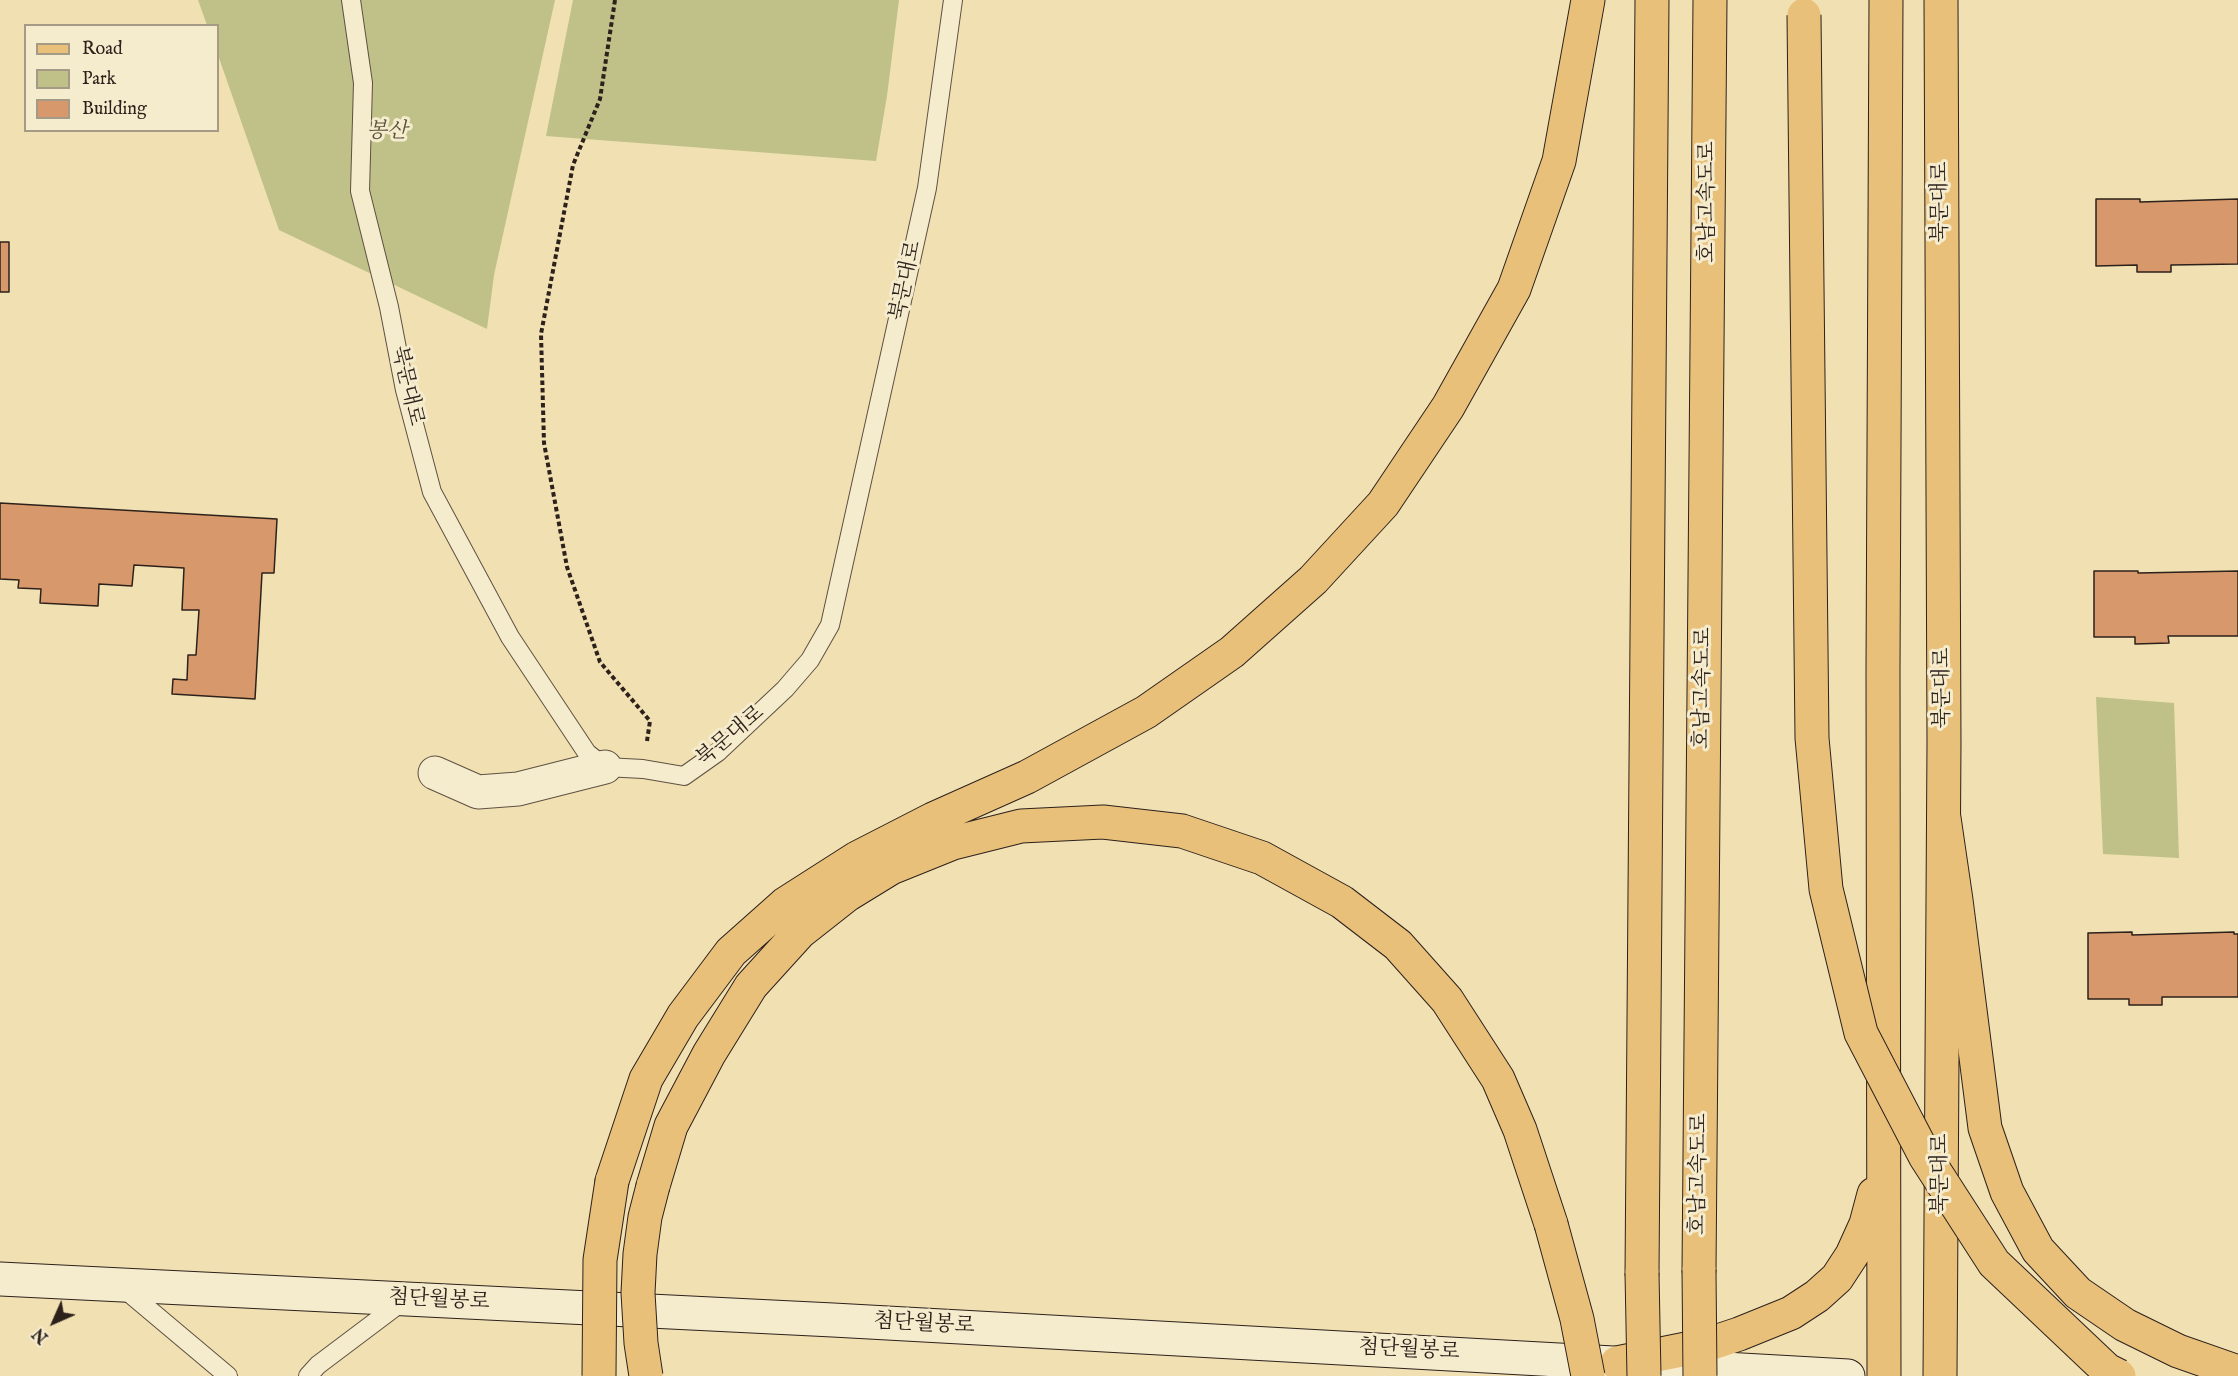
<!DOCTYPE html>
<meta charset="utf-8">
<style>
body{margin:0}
#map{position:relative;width:2238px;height:1376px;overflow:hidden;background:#f0e0b2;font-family:"IM FELL English",serif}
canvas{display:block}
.legend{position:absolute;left:24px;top:24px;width:195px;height:108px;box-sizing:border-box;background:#f5ebcd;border:2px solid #a59a86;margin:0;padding:8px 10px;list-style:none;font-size:18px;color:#2d211c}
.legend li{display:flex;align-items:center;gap:12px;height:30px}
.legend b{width:30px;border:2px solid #a59a86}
.north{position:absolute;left:24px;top:1292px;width:60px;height:60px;-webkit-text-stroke:4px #f5ebcd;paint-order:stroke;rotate:225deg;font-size:16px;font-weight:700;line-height:24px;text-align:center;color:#2d211c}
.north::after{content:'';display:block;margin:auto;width:21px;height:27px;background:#2d211c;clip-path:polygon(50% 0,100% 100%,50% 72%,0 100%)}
</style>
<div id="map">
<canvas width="2238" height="1376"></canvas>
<ul class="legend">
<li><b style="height:8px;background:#e8c079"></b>Road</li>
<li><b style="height:16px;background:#bfc188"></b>Park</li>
<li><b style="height:16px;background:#d7996b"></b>Building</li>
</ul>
<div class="north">N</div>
</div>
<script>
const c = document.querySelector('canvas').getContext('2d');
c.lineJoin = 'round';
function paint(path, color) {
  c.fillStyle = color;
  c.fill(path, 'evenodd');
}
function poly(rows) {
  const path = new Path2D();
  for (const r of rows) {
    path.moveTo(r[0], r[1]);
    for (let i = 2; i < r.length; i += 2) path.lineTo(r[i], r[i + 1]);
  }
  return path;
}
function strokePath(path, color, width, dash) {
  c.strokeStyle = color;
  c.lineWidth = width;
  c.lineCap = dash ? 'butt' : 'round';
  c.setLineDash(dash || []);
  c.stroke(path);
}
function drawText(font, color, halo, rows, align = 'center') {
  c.font = font + ' "IM FELL English","Noto Serif KR",serif';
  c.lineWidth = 6;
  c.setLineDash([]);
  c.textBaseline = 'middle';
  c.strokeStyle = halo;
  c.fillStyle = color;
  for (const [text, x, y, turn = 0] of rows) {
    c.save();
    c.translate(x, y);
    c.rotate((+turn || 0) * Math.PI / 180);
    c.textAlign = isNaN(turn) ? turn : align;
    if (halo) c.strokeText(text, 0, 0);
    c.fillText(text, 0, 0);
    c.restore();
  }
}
paint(poly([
 [198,0,555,0,494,275,487,329,279,230,218,55,218,26,207,25],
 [573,0,899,0,887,96,876,161,546,136],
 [2096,697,2174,703,2179,858,2103,854]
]), '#bfc188');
const building = poly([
 [2096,199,2140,199,2140,202,2238,199,2238,264,2171,265,2171,272,2137,272,2137,265,2096,266,2096,199],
 [0,242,9,242,9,292,0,292,0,242],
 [0,503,277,519,274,573,262,573,255,699,172,694,173,679,187,680,188,655,196,655,199,610,182,610,184,568,134,565,132,586,99,584,98,606,40,603,41,589,18,588,19,580,0,579,0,503],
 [2094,571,2138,571,2138,573,2238,571,2238,636,2168,636,2169,643,2135,644,2135,637,2094,637,2094,571],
 [2132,932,2132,935,2234,932,2234,934,2238,934,2238,997,2162,997,2162,1005,2129,1005,2129,999,2088,999,2088,933,2132,932]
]);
paint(building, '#d7996b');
strokePath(building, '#2d211c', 1.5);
const lane = poly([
 [351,0,363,83,360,191,389,307,405,390,432,492,510,637,587,753,605,767,643,769,684,776,718,752,785,689,810,660,830,625,927,188,953,0],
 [121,1286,228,1376],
 [308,1376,318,1365,403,1301]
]);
const street = poly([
 [435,773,478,792,518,789,605,767]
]);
const secondary = poly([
 [0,1279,833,1320,1613,1363],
 [1671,1366,1848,1376]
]);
const primary = poly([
 [1617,1363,1706,1345,1739,1334,1791,1313,1817,1296,1837,1278,1852,1255,1866,1224,1874,1194],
 [1884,1376,1883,671,1886,0],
 [1940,1376,1944,742,1941,0]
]);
const highway = poly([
 [1944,818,1956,900,1985,1128,2007,1192,2038,1250,2078,1293,2125,1325,2178,1351,2238,1372],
 [612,1181,646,1079,683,1016,731,952,785,904,857,858,933,819,1027,777,1146,712,1232,652,1313,580,1383,504,1448,407,1514,289,1559,161,1588,0],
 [653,1186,671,1126,709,1054,751,986,800,932,847,895,891,868,953,843,1021,826,1103,822,1182,831,1262,858,1342,902,1398,945,1447,1000,1498,1079,1520,1130,1551,1224],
 [1699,1270,1710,0],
 [1642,1273,1652,0]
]);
strokePath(lane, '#5e5142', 20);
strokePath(street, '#5e5142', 35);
strokePath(secondary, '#2d211c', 35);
strokePath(primary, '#2d211c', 35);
strokePath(highway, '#2d211c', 35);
strokePath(poly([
 [615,0,600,99,573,165,541,334,544,443,567,567,600,662,650,721,647,741]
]), '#2d211c', 4, [4.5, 3]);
strokePath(lane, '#f5ebcd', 18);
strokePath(street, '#f5ebcd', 33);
strokePath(secondary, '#f5ebcd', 33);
strokePath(primary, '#e8c079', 33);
strokePath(highway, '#e8c079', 33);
const highwayBridge = poly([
 [1804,15,1812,738,1826,889,1861,1033,1925,1156,1994,1263,2107,1370,2119,1376],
 [1551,1224,1577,1319,1588,1376],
 [1699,1270,1700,1376],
 [1642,1273,1644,1376],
 [599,1376,600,1260,612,1181],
 [646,1376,641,1343,638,1293,640,1254,645,1217,653,1186]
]);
strokePath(highwayBridge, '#2d211c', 35, []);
strokePath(highwayBridge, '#e8c079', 33);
drawText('italic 21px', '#59513c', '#f5ebcd', [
 ["봉산",387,133]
]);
drawText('21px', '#2d211c', '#f5ebcd', [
 ["호남고속도로",1709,202,-90],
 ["북문대로",1942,202,-90],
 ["북문대로",907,281,-78],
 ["북문대로",406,386,77],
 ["호남고속도로",1704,688,-89],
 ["북문대로",1944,688,-90],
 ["북문대로",731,737,-40],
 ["호남고속도로",1700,1174,-89],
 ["북문대로",1942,1174,-90],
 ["첨단월봉로",439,1301,3],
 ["첨단월봉로",924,1325,3],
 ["첨단월봉로",1409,1351,3]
]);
</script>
